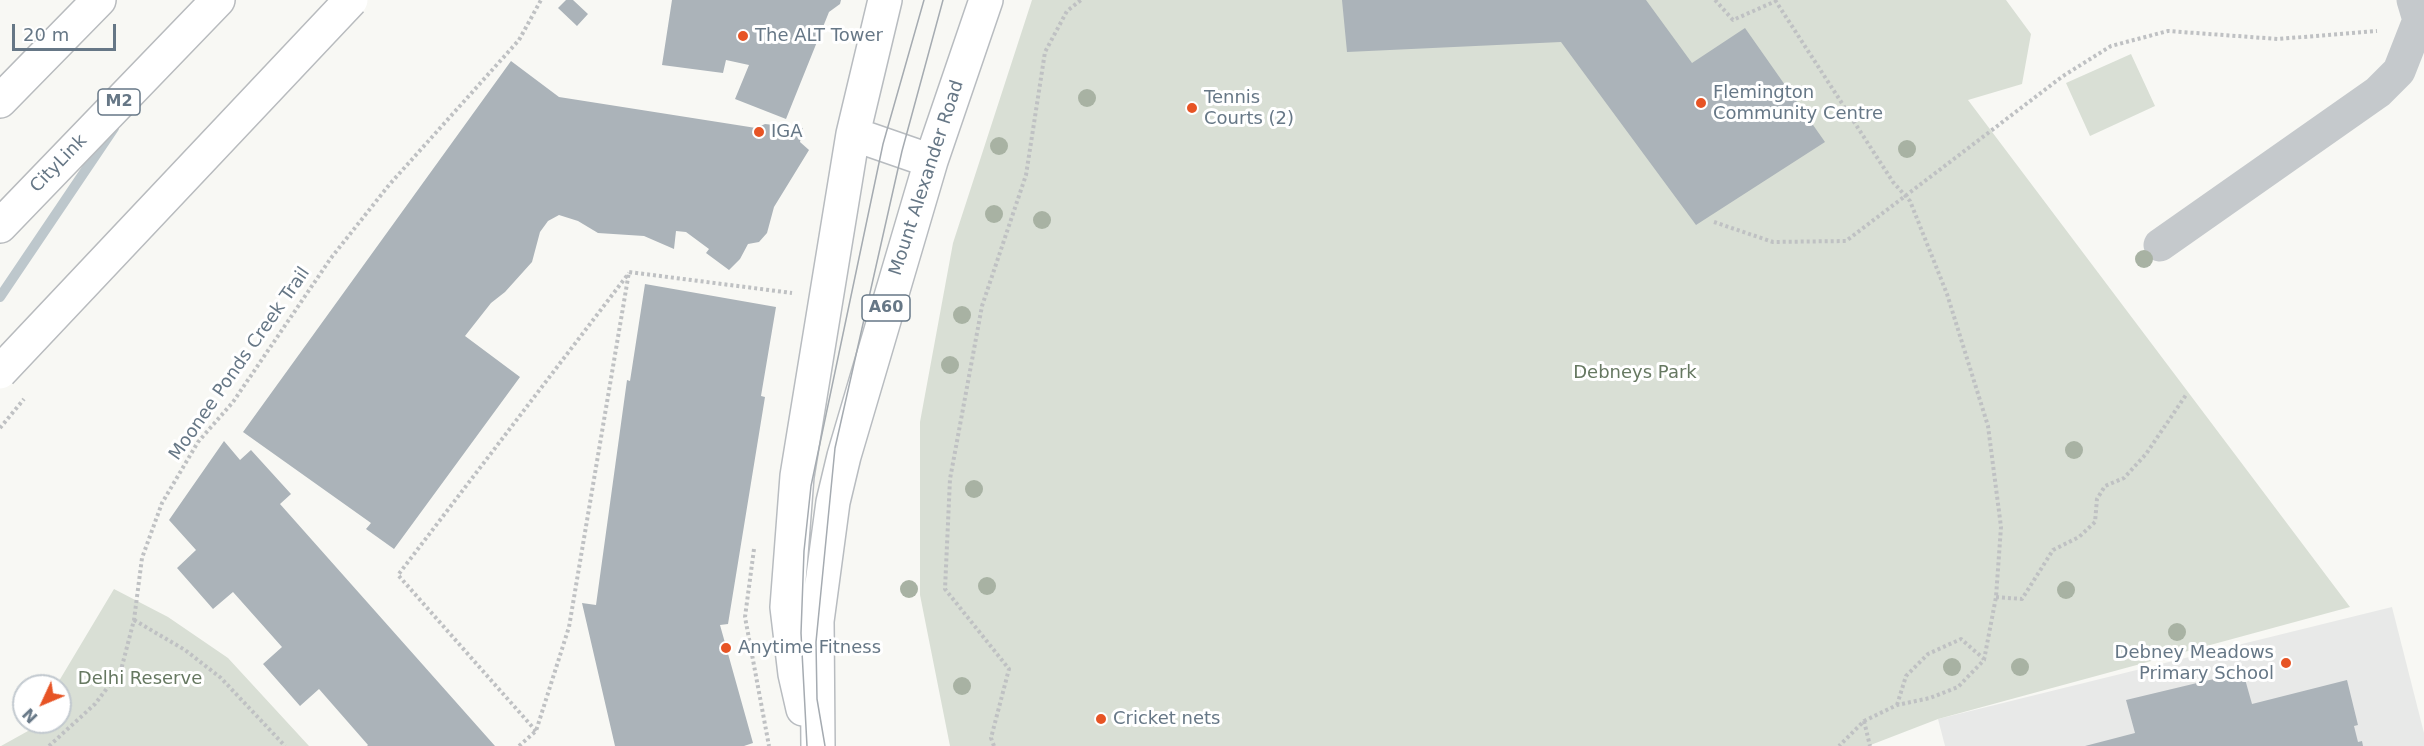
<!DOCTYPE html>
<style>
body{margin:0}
#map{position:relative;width:2424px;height:746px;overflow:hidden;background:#f8f8f4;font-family:"DejaVu Sans",sans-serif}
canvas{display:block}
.north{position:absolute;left:12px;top:674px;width:60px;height:60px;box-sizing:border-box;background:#fff;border:2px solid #c2c9cf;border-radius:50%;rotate:226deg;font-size:16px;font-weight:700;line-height:24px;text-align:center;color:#667786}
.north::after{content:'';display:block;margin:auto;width:21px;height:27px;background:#e75425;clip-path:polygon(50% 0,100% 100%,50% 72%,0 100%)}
.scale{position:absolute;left:12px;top:24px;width:104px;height:27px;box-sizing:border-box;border:3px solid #667786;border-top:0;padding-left:8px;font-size:18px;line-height:21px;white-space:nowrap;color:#667786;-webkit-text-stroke:4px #fff;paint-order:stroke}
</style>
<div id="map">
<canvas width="2424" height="746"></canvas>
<div class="north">N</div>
<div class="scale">20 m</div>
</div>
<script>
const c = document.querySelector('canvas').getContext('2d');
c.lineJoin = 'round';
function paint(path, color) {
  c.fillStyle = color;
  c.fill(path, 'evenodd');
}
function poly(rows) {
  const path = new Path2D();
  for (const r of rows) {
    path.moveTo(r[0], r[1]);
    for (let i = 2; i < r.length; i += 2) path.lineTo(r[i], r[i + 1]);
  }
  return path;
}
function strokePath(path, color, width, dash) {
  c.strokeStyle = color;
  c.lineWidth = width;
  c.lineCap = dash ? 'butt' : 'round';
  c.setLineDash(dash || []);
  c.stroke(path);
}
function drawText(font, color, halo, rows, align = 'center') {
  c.font = font + ' "DejaVu Sans",sans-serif';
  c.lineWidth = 6;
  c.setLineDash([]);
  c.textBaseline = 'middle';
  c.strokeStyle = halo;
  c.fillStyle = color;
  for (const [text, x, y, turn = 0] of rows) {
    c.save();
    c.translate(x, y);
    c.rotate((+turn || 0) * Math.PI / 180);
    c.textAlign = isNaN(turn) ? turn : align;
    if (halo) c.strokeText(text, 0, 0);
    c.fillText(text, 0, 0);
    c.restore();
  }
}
paint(poly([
 [2392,607,2424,733,2424,746,1945,746,1938,719]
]), '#e8e9e8');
paint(poly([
 [1032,0,2006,0,2031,34,2022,84,1968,100,2350,607,1938,719,1868,746,950,746,920,595,920,422,953,243],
 [2131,54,2155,106,2090,136,2066,83],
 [114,589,168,617,228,658,309,746,1,746,28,731,33,722,60,722,60,686,56,686]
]), '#d9dfd5');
strokePath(poly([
 [0,297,114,128]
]), '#bdc7cc', 10);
paint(poly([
 [566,0,573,0,588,14,577,26,558,8],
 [672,0,841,0,840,4,829,12,786,119,735,99,749,65,726,60,723,73,662,65],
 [1342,0,1646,0,1692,63,1745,28,1825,142,1696,225,1561,42,1347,52],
 [511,61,559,97,756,128,765,124,803,128,800,142,809,150,774,207,767,233,759,242,748,244,740,259,729,270,706,253,709,249,686,232,676,231,674,249,644,236,598,233,578,221,559,215,548,221,540,232,532,262,505,292,491,303,465,336,520,377,394,549,366,529,371,523,243,432],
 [645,284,776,307,761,396,765,397,728,624,720,625,753,743,744,746,615,746,582,603,596,605,627,380,630,381],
 [224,441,240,460,251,450,291,494,280,504,495,746,367,746,368,745,319,689,300,706,263,664,282,647,233,592,213,609,177,568,196,550,169,520],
 [2243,672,2252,704,2347,680,2358,725,2354,726,2358,742,2362,741,2363,746,2085,746,2135,733,2126,700]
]), '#abb3b9');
const major = poly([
 [853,134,931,161],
 [803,709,795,674,787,607,797,476,853,134,885,0],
 [818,746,817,621,833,502,844,456,931,161,986,0]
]);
const highway = poly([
 [0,101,99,0],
 [0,226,218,0]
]);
strokePath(major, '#b8bcc0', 36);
strokePath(highway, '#b8bbbe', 36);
strokePath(poly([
 [1715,0,1733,20,1776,1],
 [1775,0,1893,182,1910,201,1947,294,1988,426,2001,527,1996,597,1984,660,1958,687,1930,698,1897,705,1864,721,1839,746],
 [1714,222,1773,242,1846,241,2063,76,2111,46,2168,31,2278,39,2377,31],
 [0,428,24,399],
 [754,549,745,617,769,746],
 [1996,597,2022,599,2053,550,2079,537,2095,522,2097,499,2105,486,2124,478,2146,454,2186,395],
 [134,620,185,650,221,678,285,746],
 [1897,705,1906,676,1928,654,1961,639,1984,659],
 [1864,721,1870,746],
 [536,731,398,575,629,273],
 [49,746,95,704,121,670,134,620,142,558,162,503,198,442,233,402,331,258,389,185,519,40,541,0],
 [519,746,536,731,569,627,629,272,792,293],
 [994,746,991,738,1009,669,945,589,950,479,982,306,1026,175,1045,52,1067,11,1081,0]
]), '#bfc1c3', 4, [3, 3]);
strokePath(poly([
 [2160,245,2378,92,2399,71,2419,20,2413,0]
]), '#c5c9cc', 33);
strokePath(major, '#fff', 33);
strokePath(highway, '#fff', 33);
strokePath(poly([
 [807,746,801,633,804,551,811,486,883,144,924,0],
 [825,746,817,699,816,642,835,448,902,151,943,0]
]), '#a5abb1', 1.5);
const highwayBridge = poly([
 [0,372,351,0]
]);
strokePath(highwayBridge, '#b8bbbe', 36, []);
strokePath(highwayBridge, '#fff', 33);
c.fillStyle = '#a8b2a3';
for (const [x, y] of [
 [1087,98],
 [999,146],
 [1907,149],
 [994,214],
 [1042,220],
 [2144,259],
 [962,315],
 [950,365],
 [2074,450],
 [974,489],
 [987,586],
 [909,589],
 [2066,590],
 [2177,632],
 [1952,667],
 [2020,667],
 [962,686]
]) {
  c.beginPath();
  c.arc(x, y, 9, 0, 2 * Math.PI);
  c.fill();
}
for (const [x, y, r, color] of [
 [743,36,6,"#e75425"],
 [1701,103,6,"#e75425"],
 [1192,108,6,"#e75425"],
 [759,132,6,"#e75425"],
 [726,648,6,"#e75425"],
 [2286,663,6,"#e75425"],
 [1101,719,6,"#e75425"]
]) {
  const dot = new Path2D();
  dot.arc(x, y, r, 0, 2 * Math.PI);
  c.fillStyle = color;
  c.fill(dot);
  strokePath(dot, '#fff', 2);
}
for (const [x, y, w] of [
 [119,102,42],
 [886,308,48]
]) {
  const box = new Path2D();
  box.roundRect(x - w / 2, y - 13, w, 26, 4.5);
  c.fillStyle = '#fff';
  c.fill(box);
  strokePath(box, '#667786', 1.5);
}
drawText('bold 16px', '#667786', null, [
 ["M2",119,102],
 ["A60",886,308]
]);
drawText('18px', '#667786', '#fff', [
 ["The ALT Tower",755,36],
 ["Flemington",1713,93],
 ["Community Centre",1713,114],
 ["Tennis",1204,98],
 ["Courts (2)",1204,119],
 ["IGA",771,132],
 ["Anytime Fitness",738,648],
 ["Debney Meadows",2274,653,"right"],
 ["Primary School",2274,674,"right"],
 ["Cricket nets",1113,719]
], 'left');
drawText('18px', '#667786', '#fff', [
 ["CityLink",59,164,-46],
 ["Mount Alexander Road",927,178,-72],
 ["Moonee Ponds Creek Trail",240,364,-55]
]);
drawText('18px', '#667861', '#fff', [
 ["Debneys Park",1635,373],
 ["Delhi Reserve",140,679]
]);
</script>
